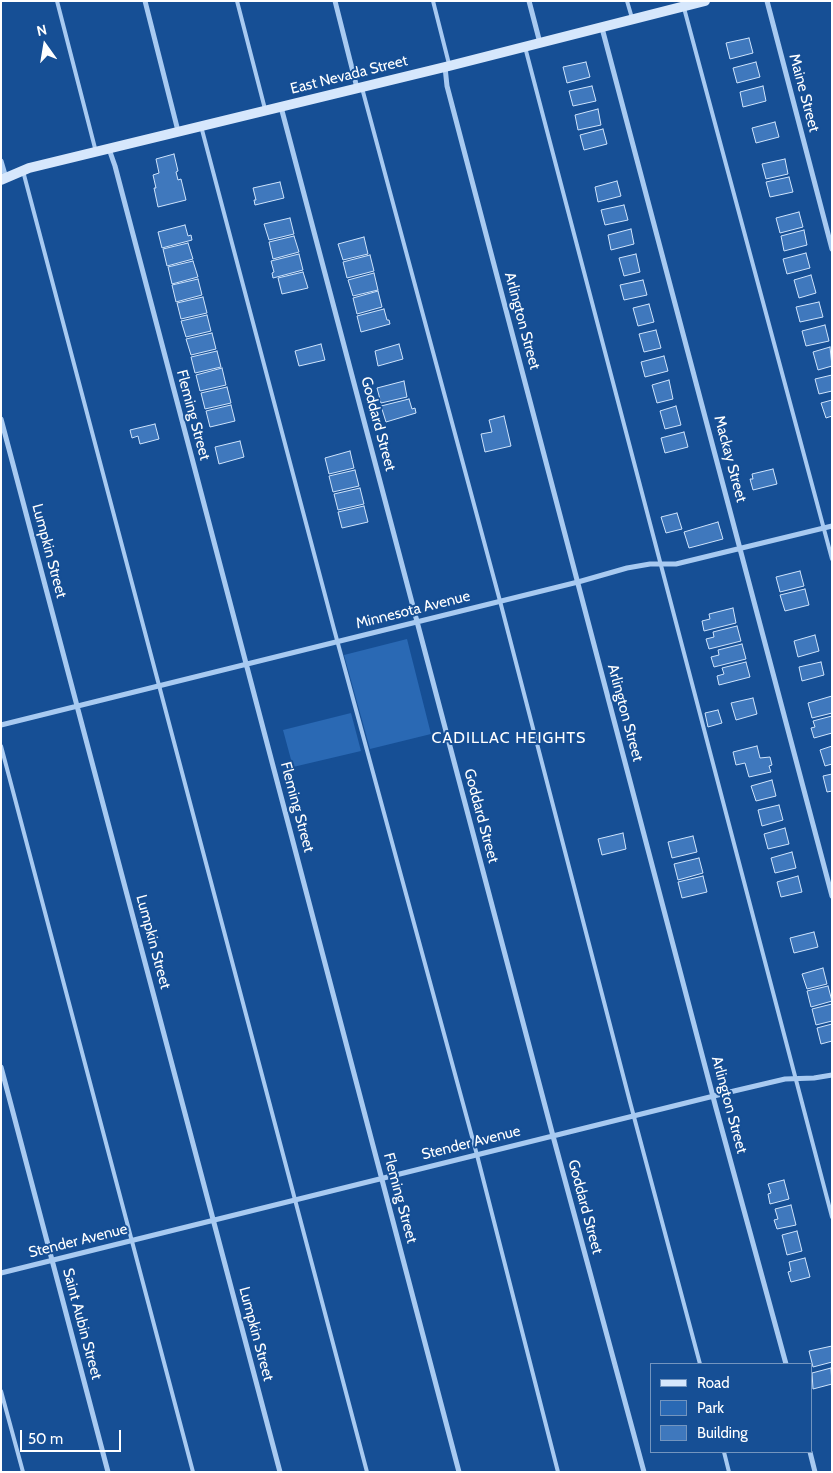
<!DOCTYPE html>
<style>
body{margin:0}
#map{position:relative;width:833px;height:1473px;overflow:hidden;background:#164f95;font-family:Cabin,sans-serif}
canvas{display:block}
.frame{position:absolute;inset:0;border:2px solid #fff;pointer-events:none}
.legend{position:absolute;left:650px;top:1363px;width:162px;height:90px;box-sizing:border-box;background:#164f95;border:1px solid #7395bf;margin:0;padding:6px 9px;list-style:none;font-size:15px;color:#fff}
.legend li{display:flex;align-items:center;gap:10px;height:25px}
.legend b{width:25px;border:1px solid #7395bf}
.north{position:absolute;left:20px;top:20px;width:50px;height:50px;-webkit-text-stroke:4px #164f95;paint-order:stroke;rotate:347deg;font-size:14px;font-weight:700;line-height:20px;text-align:center;color:#fff}
.north::after{content:'';display:block;margin:auto;width:18px;height:22px;background:#fff;clip-path:polygon(50% 0,100% 100%,50% 72%,0 100%)}
.scale{position:absolute;left:20px;top:1430px;width:101px;height:22px;box-sizing:border-box;border:2px solid #fff;border-top:0;padding-left:6px;font-size:15px;line-height:18px;white-space:nowrap;color:#fff;-webkit-text-stroke:4px #164f95;paint-order:stroke}
</style>
<div id="map">
<canvas width="833" height="1473"></canvas>
<div class="frame"></div>
<ul class="legend">
<li><b style="height:6px;background:#d6e7fc"></b>Road</li>
<li><b style="height:14px;background:#2a69b4"></b>Park</li>
<li><b style="height:14px;background:#3f78bd"></b>Building</li>
</ul>
<div class="north">N</div>
<div class="scale">50 m</div>
</div>
<script>
const c = document.querySelector('canvas').getContext('2d');
c.lineJoin = 'round';
function paint(path, color) {
  c.fillStyle = color;
  c.fill(path, 'evenodd');
}
function poly(rows) {
  const path = new Path2D();
  for (const r of rows) {
    path.moveTo(r[0], r[1]);
    for (let i = 2; i < r.length; i += 2) path.lineTo(r[i], r[i + 1]);
  }
  return path;
}
function strokePath(path, color, width, dash) {
  c.strokeStyle = color;
  c.lineWidth = width;
  c.lineCap = dash ? 'butt' : 'round';
  c.setLineDash(dash || []);
  c.stroke(path);
}
function drawText(font, color, halo, rows, align = 'center') {
  c.font = font + ' Cabin,sans-serif';
  c.lineWidth = 4;
  c.setLineDash([]);
  c.textBaseline = 'middle';
  c.strokeStyle = halo;
  c.fillStyle = color;
  for (const [text, x, y, turn = 0] of rows) {
    c.save();
    c.translate(x, y);
    c.rotate((+turn || 0) * Math.PI / 180);
    c.textAlign = isNaN(turn) ? turn : align;
    if (halo) c.strokeText(text, 0, 0);
    c.fillText(text, 0, 0);
    c.restore();
  }
}
paint(poly([
 [407,639,431,734,370,749,344,655],
 [351,713,361,751,293,767,283,730]
]), '#2a69b4');
const building = poly([
 [749,38,753,53,730,59,726,43,749,38],
 [586,62,590,77,567,83,563,67,586,62],
 [756,62,760,77,737,83,733,68,756,62],
 [592,86,596,101,573,106,569,91,592,86],
 [763,86,766,101,743,107,740,92,763,86],
 [598,109,601,125,578,130,575,115,598,109],
 [775,122,779,137,756,143,752,128,775,122],
 [603,129,607,144,584,150,580,135,603,129],
 [174,154,178,171,176,172,178,180,181,179,186,200,158,207,154,188,156,188,153,175,159,173,156,159,174,154],
 [785,159,788,174,766,179,762,164,785,159],
 [789,177,793,192,770,197,766,182,789,177],
 [617,181,621,196,598,202,595,187,617,181],
 [280,182,284,198,255,205,254,200,256,200,253,188,280,182],
 [624,205,628,220,605,225,601,210,624,205],
 [799,212,803,227,780,233,776,218,799,212],
 [290,218,294,234,269,240,264,224,290,218],
 [185,225,188,236,191,235,192,240,162,248,158,232,185,225],
 [631,229,634,244,611,250,608,235,631,229],
 [804,230,807,245,784,251,781,236,804,230],
 [294,236,299,252,273,259,269,242,294,236],
 [364,237,368,254,343,260,338,244,364,237],
 [188,243,193,259,167,266,163,249,188,243],
 [806,253,810,268,787,274,783,259,806,253],
 [299,254,303,270,273,278,272,273,274,272,271,261,299,254],
 [636,254,640,272,624,276,619,258,636,254],
 [370,255,374,271,347,278,343,262,370,255],
 [193,261,198,277,172,284,168,267,193,261],
 [303,272,308,288,282,294,278,278,303,272],
 [374,273,378,290,353,296,348,280,374,273],
 [811,275,816,293,799,298,794,280,811,275],
 [198,279,202,295,176,302,172,285,198,279],
 [643,280,647,295,624,300,620,285,643,280],
 [378,291,382,307,357,314,353,298,378,291],
 [203,297,207,313,181,319,177,303,203,297],
 [819,302,823,317,800,322,796,307,819,302],
 [649,304,654,322,638,326,633,308,649,304],
 [384,309,387,320,389,320,390,324,361,332,357,316,384,309],
 [207,315,211,331,186,337,181,321,207,315],
 [825,325,829,341,806,346,802,331,825,325],
 [656,330,661,348,644,352,639,334,656,330],
 [212,333,216,349,191,355,186,339,212,333],
 [321,344,325,360,299,366,295,351,321,344],
 [399,344,403,359,378,366,375,351,399,344],
 [830,347,832,366,818,370,813,352,830,347],
 [217,351,221,367,195,373,191,357,217,351],
 [664,356,668,371,645,377,641,362,664,356],
 [222,368,226,385,200,391,196,375,222,368],
 [832,375,832,391,819,394,815,379,832,375],
 [669,380,673,399,657,403,652,385,669,380],
 [404,381,407,397,381,403,377,388,404,381],
 [227,387,231,403,205,409,201,393,227,387],
 [409,399,412,409,415,408,416,413,386,422,381,406,409,399],
 [832,400,832,416,826,418,821,403,832,400],
 [231,405,235,421,210,427,206,411,231,405],
 [676,406,681,425,665,429,660,411,676,406],
 [504,416,511,446,485,452,481,434,492,432,489,420,504,416],
 [155,424,159,439,140,444,138,436,132,438,130,430,155,424],
 [684,432,688,447,665,453,661,438,684,432],
 [240,441,244,457,219,464,215,447,240,441],
 [350,451,354,468,329,474,325,458,350,451],
 [773,469,777,484,753,490,750,479,753,479,752,474,773,469],
 [355,470,359,486,333,492,329,476,355,470],
 [360,488,364,504,338,510,334,494,360,488],
 [364,506,368,522,342,528,338,512,364,506],
 [677,513,682,529,666,533,661,517,677,513],
 [718,522,723,539,689,548,684,532,718,522],
 [800,571,804,586,780,592,776,577,800,571],
 [805,589,809,605,785,611,780,595,805,589],
 [733,608,736,623,704,631,702,621,710,619,709,614,733,608],
 [737,626,741,641,709,649,706,639,714,637,713,632,737,626],
 [815,635,819,651,798,657,794,641,815,635],
 [742,644,746,659,714,667,711,657,719,655,718,650,742,644],
 [746,662,750,677,719,685,717,676,724,674,722,668,746,662],
 [821,662,824,675,802,681,799,667,821,662],
 [832,696,832,713,812,718,808,703,832,696],
 [753,698,757,714,736,720,731,703,753,698],
 [718,710,722,723,708,727,705,713,718,710],
 [832,716,832,733,814,738,811,728,815,727,813,721,832,716],
 [757,746,760,758,770,757,772,765,769,766,771,772,749,777,745,763,736,765,733,752,757,746],
 [832,746,832,764,825,766,820,750,832,746],
 [832,774,832,791,827,792,823,776,832,774],
 [772,780,776,796,756,801,751,786,772,780],
 [779,805,783,820,762,826,758,810,779,805],
 [785,828,789,844,768,849,764,834,785,828],
 [623,833,626,849,602,855,598,839,623,833],
 [693,836,697,852,672,858,668,842,693,836],
 [792,852,796,868,775,873,771,858,792,852],
 [699,858,703,873,678,880,674,864,699,858],
 [703,876,707,892,682,898,678,882,703,876],
 [798,876,802,892,781,897,777,882,798,876],
 [814,932,818,947,794,953,790,938,814,932],
 [823,968,827,984,807,989,802,974,823,968],
 [828,986,832,1001,811,1007,807,991,828,986],
 [832,1004,832,1021,816,1025,812,1009,832,1004],
 [832,1024,832,1041,821,1044,817,1028,832,1024],
 [784,1180,789,1199,770,1204,768,1194,771,1193,768,1184,784,1180],
 [791,1205,796,1225,777,1229,774,1220,778,1219,775,1209,791,1205],
 [797,1231,802,1251,787,1255,782,1235,797,1231],
 [805,1258,810,1277,791,1282,788,1272,791,1271,789,1262,805,1258],
 [832,1346,832,1362,813,1367,809,1351,832,1346],
 [831,1368,832,1384,813,1389,812,1373,831,1368]
]);
paint(building, '#3f78bd');
strokePath(building, '#cfe4fc', 1);
strokePath(poly([
 [57,1,96,152],
 [237,1,265,109],
 [433,1,449,64],
 [627,1,632,18],
 [684,8,832,559],
 [525,47,832,1217],
 [362,88,500,601,630,1102,700,1364],
 [201,126,334,629,477,1155,558,1472],
 [23,171,367,1472],
 [1,746,193,1472],
 [1,1391,23,1472],
 [724,1452,729,1472]
]), '#a8caf1', 4);
strokePath(poly([
 [145,1,178,131],
 [335,1,357,88],
 [529,1,540,43],
 [767,1,832,249],
 [602,28,832,896],
 [445,67,447,86,716,1108,786,1364],
 [281,107,553,1136,644,1472],
 [109,149,115,166,459,1472],
 [1,161,6,178],
 [1,419,280,1472],
 [1,725,578,582,627,568,650,564,676,564,832,526],
 [1,1067,108,1472],
 [1,1273,734,1091,785,1079,814,1078,832,1075],
 [810,1452,815,1472]
]), '#a8caf1', 5);
strokePath(poly([
 [1,180,29,168,449,66,705,1]
]), '#d6e7fc', 10);
drawText('15px', '#fff', '#164f95', [
 ["East Nevada Street",349,75,-14],
 ["Maine Street",804,93,75],
 ["Arlington Street",522,321,75],
 ["Fleming Street",193,415,75],
 ["Goddard Street",378,424,75],
 ["Mackay Street",730,459,75],
 ["Lumpkin Street",49,551,75],
 ["Minnesota Avenue",413,610,-14],
 ["Arlington Street",625,713,75],
 ["Fleming Street",297,807,75],
 ["Goddard Street",481,816,75],
 ["Lumpkin Street",153,942,75],
 ["Arlington Street",729,1105,75],
 ["Stender Avenue",471,1143,-14],
 ["Fleming Street",400,1198,75],
 ["Goddard Street",585,1207,75],
 ["Stender Avenue",78,1241,-14],
 ["Saint Aubin Street",82,1324,75],
 ["Lumpkin Street",256,1334,75]
]);
c.letterSpacing = '1px';
drawText('16px', '#fff', '#164f95', [
 ["CADILLAC HEIGHTS",509,738]
]);
c.letterSpacing = '0px';
</script>
